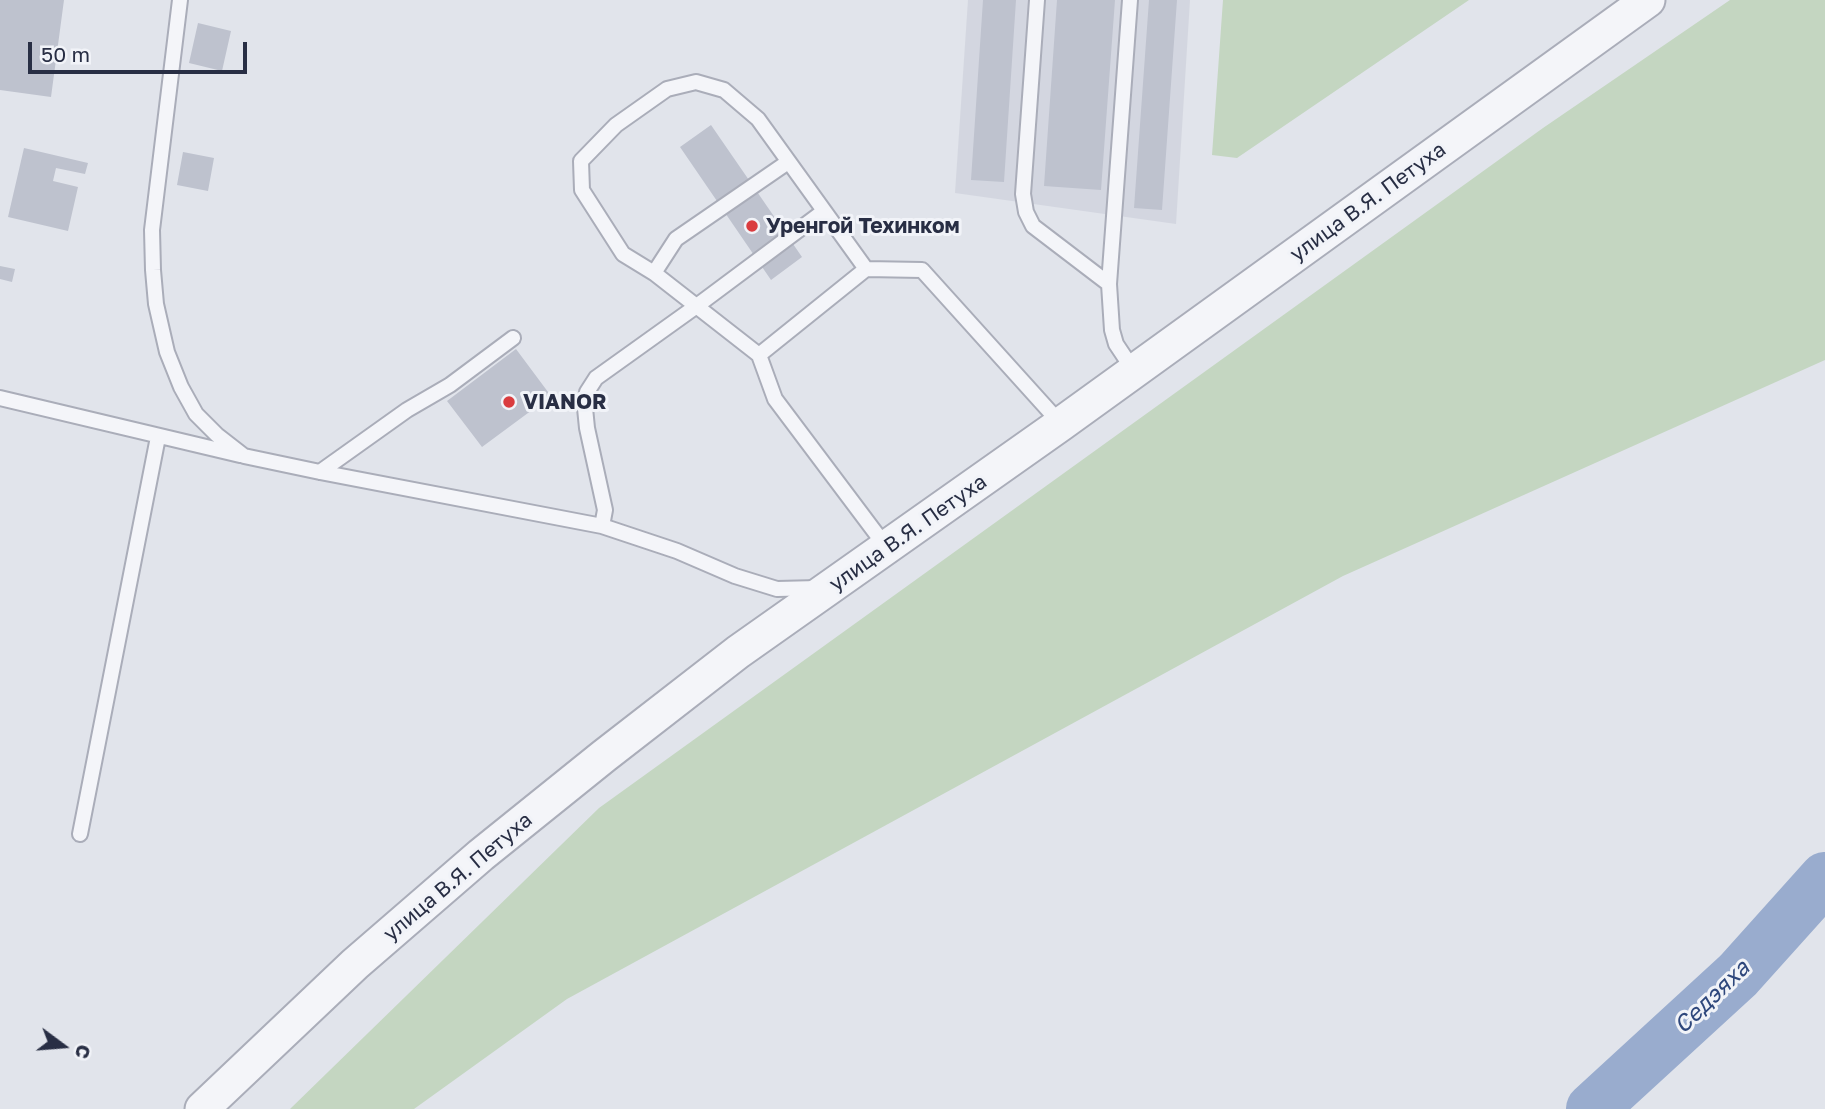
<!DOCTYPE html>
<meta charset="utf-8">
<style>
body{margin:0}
#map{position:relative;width:1825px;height:1109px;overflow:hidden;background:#e1e4eb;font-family:"Golos Text",sans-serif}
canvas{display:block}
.north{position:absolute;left:28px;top:1011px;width:70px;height:70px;-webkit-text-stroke:5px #f1f3f8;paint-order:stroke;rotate:106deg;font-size:19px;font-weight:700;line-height:28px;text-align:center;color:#282e44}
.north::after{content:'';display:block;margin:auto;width:24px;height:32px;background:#282e44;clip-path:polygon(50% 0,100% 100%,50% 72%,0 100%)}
.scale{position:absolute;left:28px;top:42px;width:219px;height:32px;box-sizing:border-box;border:4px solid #282e44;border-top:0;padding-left:9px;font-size:21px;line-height:24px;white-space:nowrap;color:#282e44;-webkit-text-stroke:5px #f1f3f8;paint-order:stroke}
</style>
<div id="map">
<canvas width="1825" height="1109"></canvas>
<div class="north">С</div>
<div class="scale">50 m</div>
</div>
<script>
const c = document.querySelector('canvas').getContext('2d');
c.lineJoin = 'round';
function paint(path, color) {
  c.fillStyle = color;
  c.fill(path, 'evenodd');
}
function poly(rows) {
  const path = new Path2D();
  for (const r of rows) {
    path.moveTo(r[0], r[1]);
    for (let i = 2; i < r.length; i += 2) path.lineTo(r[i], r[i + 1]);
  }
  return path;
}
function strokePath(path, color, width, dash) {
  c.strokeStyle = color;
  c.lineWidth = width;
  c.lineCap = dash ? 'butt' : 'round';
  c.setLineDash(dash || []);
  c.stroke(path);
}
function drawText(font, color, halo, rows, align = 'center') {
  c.font = font + ' "Golos Text",sans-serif';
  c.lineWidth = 6;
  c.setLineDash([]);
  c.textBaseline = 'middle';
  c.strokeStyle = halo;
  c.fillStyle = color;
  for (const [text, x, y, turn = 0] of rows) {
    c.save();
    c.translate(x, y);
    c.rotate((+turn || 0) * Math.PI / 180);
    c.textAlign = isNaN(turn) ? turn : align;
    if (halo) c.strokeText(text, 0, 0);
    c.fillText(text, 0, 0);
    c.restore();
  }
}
paint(poly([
 [968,0,1190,0,1176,224,955,193]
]), '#d3d6e0');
paint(poly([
 [1223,0,1469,0,1237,158,1212,155],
 [1730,0,1825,0,1825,360,1343,576,567,999,414,1109,290,1109,599,808,1543,128]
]), '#c4d6c1');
strokePath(poly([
 [1592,1109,1738,975,1825,878]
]), '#99acce', 52);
paint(poly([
 [0,0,64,0,51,97,0,90],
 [983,0,1016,0,1004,182,971,180],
 [1057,0,1115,0,1101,190,1044,186],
 [1149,0,1177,0,1162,210,1134,208],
 [198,23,231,31,222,71,189,63],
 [711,125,802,257,771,280,680,147],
 [24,148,88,163,85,174,56,168,53,181,78,187,68,231,8,217],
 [183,152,214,158,208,191,177,185],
 [0,266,15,269,12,282,0,279],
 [516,349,551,396,482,447,447,401]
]), '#bec2ce');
const service = poly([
 [180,0,152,230,153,270,156,304,167,352,181,387,196,414,217,435,244,456,320,472,602,526,677,551,735,576,777,589,818,588],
 [1037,0,1023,194,1026,212,1033,226,1109,284,1112,330,1116,344,1134,371],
 [654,273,676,239,788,162],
 [1109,284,1130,0],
 [759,355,654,273,623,254,582,190,581,161,616,125,667,89,696,82,724,90,758,119,866,269],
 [0,398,240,455],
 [320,472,407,410,450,385,513,338],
 [602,526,605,510,587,428,585,408,587,392,596,378,698,305,824,211],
 [887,548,775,399,759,355,866,269,922,270,1061,424],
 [80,834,158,437]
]);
const tertiary = poly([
 [202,1109,355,964,481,855,604,756,738,652,1061,424,1648,0]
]);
strokePath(service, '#aaadb9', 18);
strokePath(tertiary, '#aaadb9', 37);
strokePath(service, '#f4f5f9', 14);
strokePath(tertiary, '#f4f5f9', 33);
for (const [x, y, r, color] of [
 [752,226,7,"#da3c3f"],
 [509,402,7,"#da3c3f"]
]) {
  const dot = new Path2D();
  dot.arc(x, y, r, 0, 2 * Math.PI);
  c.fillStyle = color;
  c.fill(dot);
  strokePath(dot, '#f1f3f8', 2.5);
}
drawText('21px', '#282e44', '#f1f3f8', [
 ["улица В.Я. Петуха",1368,202,-36],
 ["улица В.Я. Петуха",908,533,-35],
 ["улица В.Я. Петуха",458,877,-40]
]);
drawText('bold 21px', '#282e44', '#f1f3f8', [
 ["Уренгой Техинком",766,226],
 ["VIANOR",523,402]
], 'left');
drawText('italic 23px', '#2e477c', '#f1f3f8', [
 ["Седэяха",1712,997,-44]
]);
</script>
